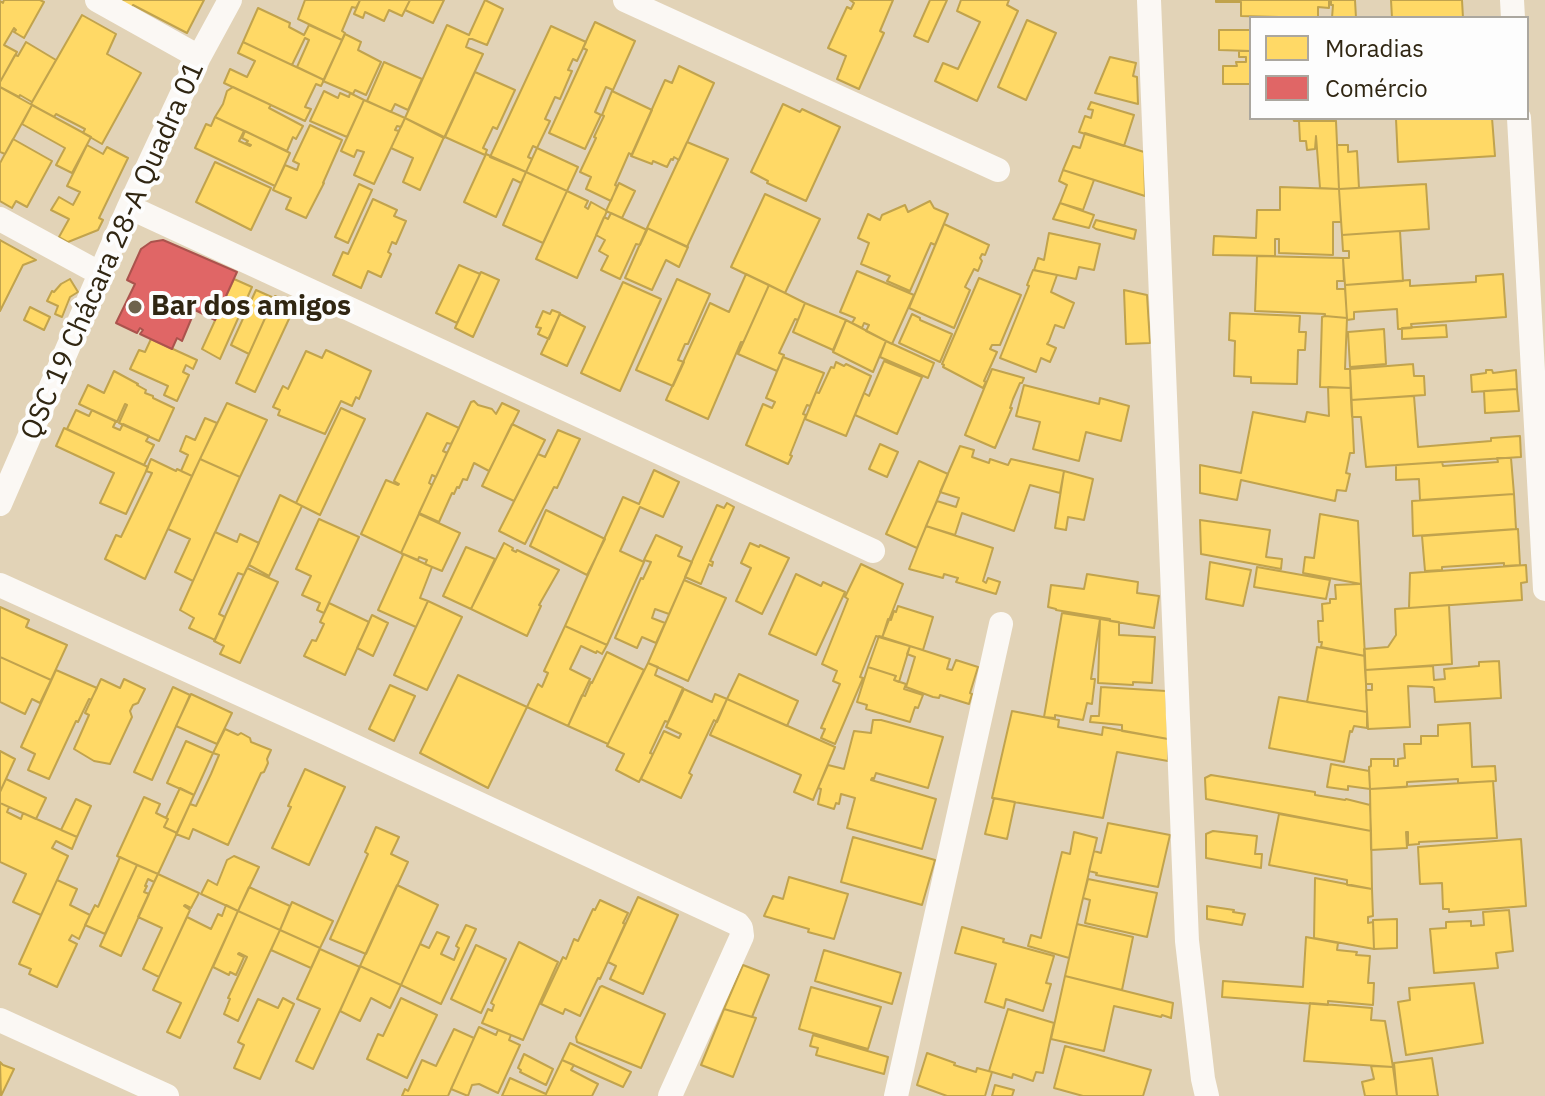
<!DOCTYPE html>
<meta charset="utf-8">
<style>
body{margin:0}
#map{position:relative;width:1545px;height:1096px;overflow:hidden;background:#e2d3b7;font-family:"IBM Plex Sans",sans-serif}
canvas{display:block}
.legend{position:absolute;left:1249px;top:16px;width:280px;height:104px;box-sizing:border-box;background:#fdfdfd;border:2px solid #aba79f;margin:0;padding:10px 14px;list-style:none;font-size:24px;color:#302612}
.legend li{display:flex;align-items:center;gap:16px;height:40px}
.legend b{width:40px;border:2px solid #aba79f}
</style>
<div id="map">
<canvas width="1545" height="1096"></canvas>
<ul class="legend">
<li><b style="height:22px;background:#ffd966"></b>Moradias</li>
<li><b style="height:22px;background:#e06666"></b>Comércio</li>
</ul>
</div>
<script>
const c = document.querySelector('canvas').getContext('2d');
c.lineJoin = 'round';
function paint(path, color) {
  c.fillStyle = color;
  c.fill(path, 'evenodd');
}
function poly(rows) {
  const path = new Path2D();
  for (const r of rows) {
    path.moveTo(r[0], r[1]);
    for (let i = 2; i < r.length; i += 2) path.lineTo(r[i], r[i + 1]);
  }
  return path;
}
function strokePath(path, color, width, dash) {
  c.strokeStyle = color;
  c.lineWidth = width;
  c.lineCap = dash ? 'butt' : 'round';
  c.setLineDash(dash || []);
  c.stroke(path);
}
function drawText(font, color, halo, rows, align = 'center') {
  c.font = font + ' "IBM Plex Sans",sans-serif';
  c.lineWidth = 8;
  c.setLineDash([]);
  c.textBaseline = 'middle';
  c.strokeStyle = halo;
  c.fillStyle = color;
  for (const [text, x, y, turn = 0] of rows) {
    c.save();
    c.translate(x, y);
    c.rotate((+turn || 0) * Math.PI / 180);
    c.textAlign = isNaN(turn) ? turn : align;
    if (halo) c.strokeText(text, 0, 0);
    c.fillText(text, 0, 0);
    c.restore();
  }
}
const homes = poly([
 [4,0,40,0,44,2,24,38,14,32,16,30,14,28,4,45,17,52,0,82,0,1,3,3,4,0],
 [117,0,204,0,187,33,133,5,131,8,117,0],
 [305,0,360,0,356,8,352,7,342,31,345,33,342,40,298,19,305,0],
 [360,0,410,0,402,16,389,10,384,21,365,12,363,18,354,14,360,0],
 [410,0,444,0,433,23,405,10,410,0],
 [485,0,503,9,487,45,472,39,469,39,466,47,483,54,444,138,405,118,447,25,469,35,485,0],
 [850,0,893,0,880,31,884,33,859,89,837,79,846,56,828,48,847,7,851,9,854,3,850,0],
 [930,0,947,0,928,42,914,36,930,0],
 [961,0,1009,0,1007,5,1018,11,977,101,935,81,943,63,958,69,980,22,957,11,961,0],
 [1216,0,1329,0,1329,8,1318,7,1318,18,1241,16,1241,2,1216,2,1216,0],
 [1331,0,1355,0,1356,18,1332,18,1333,5,1331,5,1331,0],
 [1391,0,1462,0,1463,18,1392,18,1391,0],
 [258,8,290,23,289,27,304,35,309,25,342,40,324,80,297,67,309,40,305,38,292,65,243,42,258,8],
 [82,15,116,34,107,54,141,73,102,144,83,133,85,129,56,114,54,117,31,104,82,15],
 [1027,20,1056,33,1026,100,998,87,1027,20],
 [595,22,635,41,613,90,606,87,595,112,601,115,585,149,549,133,587,50,583,48,595,22],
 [551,26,586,42,577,61,573,59,568,70,572,71,560,99,555,97,545,119,550,121,537,148,533,146,528,157,532,159,526,172,490,157,551,26],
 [1219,30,1251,30,1251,51,1219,50,1219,30],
 [345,34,361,42,358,50,381,62,366,95,355,90,353,94,323,81,345,34],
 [26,42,56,60,32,102,20,95,19,97,0,87,0,82,15,55,18,56,26,42],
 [243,42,324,80,321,86,316,84,305,107,311,109,305,121,224,83,230,69,247,77,255,61,238,53,243,42],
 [1239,51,1251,51,1251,84,1223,84,1223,66,1237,66,1236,62,1246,62,1246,57,1239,57,1239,51],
 [1110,57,1136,63,1133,76,1137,77,1138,104,1095,93,1110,57],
 [384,62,422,79,408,110,395,104,391,112,367,101,384,62],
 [679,66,714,83,679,160,674,157,673,160,671,159,667,167,653,161,652,164,631,156,665,80,672,83,679,66],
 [475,72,515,90,497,129,493,127,483,148,487,150,485,155,445,137,475,72],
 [0,87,32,105,5,154,0,152,0,87],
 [233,87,271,105,269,108,303,126,296,139,293,137,287,151,215,117,223,104,227,91,233,87],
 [324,91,338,98,340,93,349,97,350,93,364,100,347,137,310,121,324,91],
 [612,91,652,110,632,155,629,153,615,185,617,186,611,201,586,189,591,177,580,172,596,138,594,137,604,116,602,115,612,91],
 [364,100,405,118,401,127,397,126,395,130,399,131,374,184,354,175,364,152,357,150,354,157,341,151,364,100],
 [1091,102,1134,115,1124,146,1079,132,1085,116,1091,118,1093,110,1088,109,1091,102],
 [783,104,800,112,802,109,840,127,806,201,767,183,768,181,751,172,783,104],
 [32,105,91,137,72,173,56,165,65,148,22,124,32,105],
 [215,117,244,131,239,141,250,146,251,145,246,143,248,141,242,138,245,131,290,153,275,186,195,148,206,124,211,126,215,117],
 [405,118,444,137,420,190,403,182,413,158,391,148,405,118],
 [1293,118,1335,118,1336,121,1294,121,1293,118],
 [1413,118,1492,118,1495,156,1398,162,1396,119,1413,118],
 [1299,121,1336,121,1339,189,1320,188,1316,136,1315,149,1307,150,1306,141,1300,141,1299,121],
 [310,125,342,140,323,183,324,183,306,218,286,209,291,198,273,190,285,165,297,170,299,164,293,161,310,125],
 [1085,133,1144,152,1145,196,1063,170,1073,146,1080,148,1085,133],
 [13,139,52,161,27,207,16,201,12,208,0,201,0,163,13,139],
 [687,142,728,159,687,247,647,228,687,142],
 [87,145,103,154,107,147,128,158,99,218,103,220,98,230,68,242,59,237,69,219,51,210,59,197,73,205,80,192,67,186,87,145],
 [1337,145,1348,145,1348,152,1357,151,1359,188,1339,189,1337,145],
 [537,148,578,167,567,191,526,172,537,148],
 [486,154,526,172,521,183,513,179,496,217,464,202,486,154],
 [215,162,271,188,251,230,196,202,215,162],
 [1063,170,1094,180,1083,210,1060,203,1067,185,1059,181,1063,170],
 [526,172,567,191,543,243,503,225,526,172],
 [619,183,635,191,622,218,606,211,619,183],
 [359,184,372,190,348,243,335,237,359,184],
 [1426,184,1429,229,1342,235,1339,189,1426,184],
 [1280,187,1339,189,1341,222,1333,222,1333,255,1279,253,1279,239,1275,239,1275,256,1213,255,1214,236,1256,238,1257,210,1280,210,1280,187],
 [567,191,588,201,585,207,588,209,591,202,607,211,577,278,536,259,567,191],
 [765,194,820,219,785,293,731,267,765,194],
 [373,199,397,210,394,216,406,221,396,244,392,242,388,252,391,254,381,277,368,271,361,288,333,275,343,252,348,254,373,199],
 [930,201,934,208,948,214,935,245,931,243,910,291,887,281,890,276,861,264,869,243,858,238,868,214,880,220,882,215,905,205,908,212,930,201],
 [1060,203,1094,215,1089,228,1053,219,1060,203],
 [611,213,647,230,640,245,636,244,620,279,601,270,608,256,599,251,605,240,596,235,604,217,608,219,611,213],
 [1096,220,1136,230,1134,239,1096,229,1093,227,1096,220],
 [944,224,989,245,985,255,982,254,980,258,982,261,978,271,974,269,965,287,970,290,954,328,909,308,944,224],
 [647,228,688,247,679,267,666,260,652,290,625,278,647,228],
 [1400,231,1403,281,1345,285,1343,258,1349,258,1349,251,1343,251,1342,235,1400,231],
 [1049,233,1100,244,1094,270,1079,267,1076,279,1034,270,1038,258,1044,260,1049,233],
 [0,240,36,260,23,265,0,311,0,240],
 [1257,256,1343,258,1344,281,1337,281,1337,289,1345,289,1347,318,1325,316,1325,314,1255,311,1257,256],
 [459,265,480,274,457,323,436,313,459,265],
 [1033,270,1057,275,1051,292,1074,303,1064,328,1055,325,1049,341,1047,344,1056,348,1050,362,1041,358,1036,372,1000,358,1029,286,1027,285,1033,270],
 [857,271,914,295,892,344,866,331,869,325,864,323,862,328,852,323,855,318,840,312,857,271],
 [481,272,499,280,473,337,455,328,481,272],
 [746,274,769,285,743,343,741,342,708,419,666,400,710,303,729,312,746,274],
 [1503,274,1506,317,1411,324,1412,328,1398,329,1397,309,1354,312,1354,319,1347,320,1345,285,1410,280,1410,286,1476,282,1476,276,1503,274],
 [979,278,1021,295,1000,345,992,345,990,349,997,352,984,381,986,382,983,388,943,367,944,365,942,364,979,278],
 [70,279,78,292,70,297,62,317,55,314,58,306,47,301,52,291,54,292,61,284,70,279],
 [234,279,252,287,220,359,202,349,234,279],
 [677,279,710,294,688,344,685,344,678,360,684,362,673,386,636,370,677,279],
 [623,282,661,299,620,391,581,373,623,282],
 [769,285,805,303,798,320,795,319,779,353,784,355,777,371,738,354,769,285],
 [256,290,274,298,249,354,231,345,256,290],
 [1124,290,1147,295,1150,343,1126,344,1124,290],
 [275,296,295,306,255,392,236,383,275,296],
 [805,303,846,320,833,350,793,332,805,303],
 [30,307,50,317,44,330,24,320,30,307],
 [552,310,560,313,549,339,538,334,541,328,536,327,543,311,550,314,552,310],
 [1230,313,1300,316,1299,332,1306,332,1305,350,1298,350,1297,384,1251,383,1251,377,1234,376,1235,341,1229,340,1230,313],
 [560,314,585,327,567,366,541,354,560,314],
 [912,314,920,318,920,320,952,334,940,362,899,343,912,314],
 [1325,316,1347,318,1345,369,1350,369,1351,388,1320,387,1322,317,1325,316],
 [846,320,886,341,873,372,833,352,846,320],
 [1446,325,1447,337,1402,339,1402,328,1446,325],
 [1384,329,1386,364,1350,367,1348,332,1384,329],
 [151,339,197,360,193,369,186,365,183,372,189,375,177,401,164,395,168,386,130,369,139,350,145,352,151,339],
 [886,341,934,363,928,378,880,357,886,341],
 [326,350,371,371,359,399,356,397,352,406,341,401,325,434,278,415,280,410,273,407,283,386,288,389,306,351,322,358,326,350],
 [783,357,824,373,810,406,807,405,803,414,806,415,790,455,792,456,788,464,746,445,763,404,772,408,775,402,766,398,783,357],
 [884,361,922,377,897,434,855,415,864,393,869,396,884,361],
 [836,362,844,366,846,364,871,376,846,436,805,419,816,392,819,393,831,367,834,368,836,362],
 [1413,364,1414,376,1424,376,1425,395,1351,400,1350,369,1413,364],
 [992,369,1024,378,1022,383,1020,383,1013,399,1010,408,1012,408,995,448,965,435,992,369],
 [1486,370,1492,370,1493,373,1516,370,1517,389,1472,392,1471,375,1486,373,1486,370],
 [114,371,138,384,137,385,146,390,145,393,153,396,153,398,174,408,159,441,119,423,127,405,125,404,117,422,79,404,88,385,104,393,114,371],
 [1024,385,1099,404,1100,398,1129,406,1121,441,1086,432,1079,461,1033,449,1040,422,1016,416,1024,385],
 [1328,387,1351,388,1354,453,1350,453,1346,473,1350,474,1346,491,1337,490,1335,501,1241,480,1237,500,1200,493,1200,465,1241,473,1253,412,1305,422,1307,412,1329,416,1328,387],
 [1517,389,1519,411,1485,413,1484,391,1517,389],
 [1414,396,1418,447,1491,441,1491,438,1520,436,1521,457,1366,467,1361,417,1352,417,1351,400,1414,396],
 [474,401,478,405,492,409,496,414,502,403,519,411,489,471,474,463,467,480,463,479,459,488,457,487,454,494,452,493,439,522,419,513,471,402,474,401],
 [227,403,267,420,240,477,200,459,227,403],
 [341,408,365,419,320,515,296,503,341,408],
 [76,410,89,416,92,410,116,421,113,427,120,430,123,424,149,436,146,441,154,445,144,465,67,429,76,410],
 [427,413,459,428,451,444,447,443,443,451,447,453,436,477,432,475,429,483,432,485,401,553,361,534,386,480,398,485,399,484,394,481,427,413],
 [205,418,217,423,192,476,181,471,188,455,180,451,186,436,195,440,205,418],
 [512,424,545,440,514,501,482,486,512,424],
 [64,428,148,467,126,514,100,503,114,473,56,446,64,428],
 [558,430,580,439,557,488,554,487,525,544,499,531,538,454,545,457,558,430],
 [880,444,898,452,887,477,869,469,880,444],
 [960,446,974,450,972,457,989,463,990,459,1008,465,1011,459,1064,471,1060,493,1030,485,1014,531,962,513,955,535,926,526,937,501,956,507,959,498,940,492,960,446],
 [1497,458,1511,458,1514,494,1420,500,1419,479,1396,480,1396,465,1442,462,1443,466,1498,462,1497,458],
 [151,459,176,471,177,469,192,476,145,579,105,559,116,535,121,537,152,473,146,471,151,459],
 [200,459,240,477,193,581,175,572,190,539,168,529,200,459],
 [919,461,948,474,917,548,886,534,919,461],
 [654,470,679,482,663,517,640,507,620,551,644,562,607,645,565,626,623,497,639,504,654,470],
 [1064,471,1093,479,1084,520,1068,517,1066,530,1055,528,1064,471],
 [1514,494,1516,529,1413,536,1412,501,1514,494],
 [280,495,302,506,269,576,249,565,280,495],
 [727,503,734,507,710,561,713,562,712,566,709,564,701,584,685,577,717,505,724,508,727,503],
 [546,510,605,539,587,575,530,546,546,510],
 [419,514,460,533,442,571,425,564,427,560,419,557,418,560,401,553,419,514],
 [1320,514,1358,521,1361,584,1303,573,1305,557,1314,558,1320,514],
 [319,519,359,537,324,613,317,610,320,603,302,595,311,576,296,569,319,519],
 [1200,520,1270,530,1266,557,1282,559,1281,569,1201,554,1200,520],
 [926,526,993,548,983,581,986,583,988,578,1000,582,996,594,956,582,958,578,944,574,943,578,909,569,926,526],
 [1518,529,1520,565,1504,566,1504,563,1442,567,1442,570,1425,571,1422,536,1518,529],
 [215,532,237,542,240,534,259,543,244,575,238,573,219,614,225,617,215,640,189,628,194,618,180,610,215,532],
 [656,535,682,547,678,556,692,562,669,614,655,609,652,618,665,623,656,643,642,637,637,648,615,638,641,578,643,579,651,562,644,560,656,535],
 [504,543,513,548,512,550,516,552,517,550,559,570,539,605,541,606,527,636,471,609,504,543],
 [750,543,759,547,760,545,789,558,762,614,736,601,751,568,741,563,750,543],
 [466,547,495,559,471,609,443,596,466,547],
 [401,553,432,567,420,598,428,601,416,627,378,610,403,555,401,553],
 [1210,562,1251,570,1243,606,1206,599,1210,562],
 [861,564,903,584,882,638,876,636,860,677,863,678,835,744,821,738,825,729,821,728,840,684,833,681,837,671,822,664,848,599,845,597,861,564],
 [1526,565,1527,582,1521,583,1522,600,1409,608,1410,573,1526,565],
 [1257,567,1330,580,1326,599,1254,587,1257,567],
 [247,568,278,582,240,663,220,654,224,646,214,641,247,568],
 [796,574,821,586,823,582,845,592,816,655,769,634,796,574],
 [1087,574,1138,582,1137,593,1159,596,1154,628,1110,621,1110,619,1056,610,1056,609,1048,607,1051,585,1084,589,1087,574],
 [684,580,726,598,688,681,648,663,684,580],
 [1359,584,1361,584,1365,656,1321,647,1322,642,1319,642,1318,621,1323,621,1322,604,1330,603,1330,599,1336,599,1335,585,1359,584],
 [428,601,462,617,427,690,394,675,428,601],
 [329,603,369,622,345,675,304,656,312,640,316,641,324,624,320,622,329,603],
 [1449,605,1452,664,1365,670,1364,649,1388,647,1396,635,1395,609,1449,605],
 [898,606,933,617,923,650,882,638,888,619,891,620,894,611,896,612,898,606],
 [0,607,29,620,26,627,67,645,51,680,0,657,0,607],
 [1062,613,1100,619,1091,679,1095,679,1092,704,1087,703,1083,720,1055,715,1055,718,1044,717,1062,613],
 [372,615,388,623,373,656,357,648,372,615],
 [1100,619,1119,622,1119,635,1155,637,1152,683,1133,682,1133,685,1098,683,1100,619],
 [565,626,607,645,602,654,597,651,596,653,581,646,570,669,590,679,568,726,527,707,538,684,542,687,548,673,544,671,565,626],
 [879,636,910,646,899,682,894,680,896,676,868,667,879,636],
 [910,646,950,659,947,669,952,670,956,660,978,667,970,693,972,694,969,704,940,695,939,698,933,697,906,687,915,657,907,654,910,646],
 [1317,647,1365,656,1367,712,1307,702,1317,647],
 [607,652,644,670,608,744,568,726,582,695,585,696,591,682,592,683,607,652],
 [0,657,51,680,40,703,32,699,25,714,0,702,0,657],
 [1499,661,1501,698,1435,702,1434,688,1432,687,1408,686,1410,727,1368,729,1366,690,1372,690,1372,684,1366,684,1365,670,1433,666,1434,680,1445,679,1444,669,1479,666,1479,662,1499,661],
 [648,663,658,667,655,675,683,688,668,722,665,721,650,753,653,754,639,782,616,770,624,754,607,746,648,663],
 [868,667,896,676,894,680,906,684,904,689,923,695,918,708,915,707,910,722,866,709,867,705,857,702,868,667],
 [56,670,97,688,91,700,89,699,78,722,76,721,49,779,28,770,35,754,21,747,56,670],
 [739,674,798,701,787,726,727,699,739,674],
 [458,675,527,707,488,788,420,753,458,675],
 [101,679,120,688,124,679,145,689,138,703,133,705,130,711,132,717,110,764,94,761,74,749,89,715,85,713,101,679],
 [390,685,415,696,394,741,369,729,390,685],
 [173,687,190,695,152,780,134,772,173,687],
 [1101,687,1166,691,1168,739,1122,731,1122,725,1090,722,1091,716,1099,716,1101,687],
 [684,689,712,702,715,694,727,699,717,722,714,720,689,773,692,775,681,798,641,779,664,731,679,738,681,734,666,727,684,689],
 [191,694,232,713,217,744,176,726,191,694],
 [1279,697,1367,712,1367,728,1354,726,1352,732,1350,731,1344,762,1269,748,1279,697],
 [727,699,835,747,813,800,794,792,801,775,710,735,727,699],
 [1012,711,1059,720,1058,727,1102,735,1103,727,1168,739,1168,761,1117,752,1103,818,992,798,1012,711],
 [873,720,881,720,943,737,928,788,876,773,874,779,872,778,871,780,936,799,922,849,847,828,855,798,841,794,839,804,836,803,834,809,818,804,821,789,818,788,828,765,844,769,854,731,871,733,873,720],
 [1470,723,1472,767,1495,766,1496,781,1458,783,1458,779,1407,782,1407,787,1370,789,1369,767,1371,766,1371,759,1394,759,1394,766,1398,766,1398,759,1405,758,1404,744,1421,744,1421,736,1438,736,1438,725,1470,723],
 [225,729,238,735,241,733,250,738,251,742,271,750,267,759,268,763,264,772,261,773,228,845,193,829,189,839,176,834,190,804,196,806,211,774,219,755,213,753,225,729],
 [186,741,213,753,194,795,167,783,186,741],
 [0,751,15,759,0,792,0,751],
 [1331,764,1369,771,1370,789,1348,786,1348,790,1327,787,1331,764],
 [305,769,345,787,309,865,272,848,291,807,288,806,305,769],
 [1211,775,1315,792,1315,795,1345,800,1346,799,1370,805,1371,831,1206,799,1205,778,1211,775],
 [6,779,46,798,36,819,0,803,0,792,6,779],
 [1493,781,1497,838,1419,842,1419,844,1408,845,1408,832,1406,832,1407,848,1371,850,1370,789,1493,781],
 [180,788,194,795,177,833,164,827,168,819,166,818,180,788],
 [144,797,160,804,156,813,168,819,164,827,177,833,158,874,117,856,144,797],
 [994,798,1015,802,1007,839,985,834,994,798],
 [76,799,91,806,77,837,61,830,76,799],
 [0,803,9,807,7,812,21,819,23,813,77,837,72,849,56,841,52,848,68,856,41,915,13,902,26,874,0,862,0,803],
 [1279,814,1371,831,1372,889,1347,885,1347,880,1269,865,1279,814],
 [1108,823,1170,835,1158,887,1096,875,1097,873,1089,871,1094,851,1101,853,1108,823],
 [376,827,399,837,391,854,408,862,366,954,330,939,368,854,365,852,376,827],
 [1213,831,1257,836,1255,854,1262,854,1261,868,1206,858,1206,834,1213,831],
 [1074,832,1097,838,1069,958,1028,946,1031,935,1041,938,1062,852,1070,854,1074,832],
 [853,837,935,860,922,905,841,882,853,837],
 [1521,839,1526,906,1449,912,1449,909,1443,909,1442,883,1420,884,1418,847,1521,839],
 [234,856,259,867,238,911,201,894,208,880,217,885,227,860,234,856],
 [120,857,137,865,105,934,85,925,95,905,98,907,120,857],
 [137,865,158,874,154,882,148,879,145,886,147,886,144,892,149,894,121,956,100,946,137,865],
 [158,874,199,893,191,908,185,905,184,906,190,910,159,977,143,969,162,928,138,917,158,874],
 [789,877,848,894,834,939,808,932,809,929,764,916,773,896,783,899,789,877],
 [1315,878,1372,889,1373,916,1368,917,1368,923,1373,922,1374,949,1314,938,1315,878],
 [1088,879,1157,893,1147,937,1085,923,1090,900,1083,898,1088,879],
 [57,880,77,889,70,905,90,915,79,939,72,935,69,940,77,944,57,987,29,974,31,969,19,964,57,880],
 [397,885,438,905,401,985,360,966,397,885],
 [249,887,290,906,280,930,238,911,249,887],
 [638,897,678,915,643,994,610,979,616,966,608,962,638,897],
 [600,900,628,913,623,923,625,924,600,979,598,978,580,1016,565,1009,563,1014,541,1004,563,957,566,959,574,939,578,941,593,909,595,910,600,900],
 [292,902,333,921,320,948,280,930,292,902],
 [226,905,238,911,180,1038,167,1032,181,1003,153,990,187,917,211,929,218,914,222,916,226,905],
 [1207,906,1234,910,1233,912,1245,914,1242,925,1207,919,1207,906],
 [1509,910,1513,951,1496,953,1498,968,1434,973,1430,929,1446,928,1446,922,1471,921,1471,926,1484,925,1483,912,1509,910],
 [238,911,280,930,238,1021,224,1014,230,999,228,998,247,957,239,953,238,954,244,957,236,975,230,972,229,975,213,967,238,911],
 [1397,919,1397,948,1374,949,1373,920,1397,919],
 [1077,924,1133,937,1122,990,1065,976,1077,924],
 [466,925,476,929,441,1004,401,985,420,944,429,948,437,932,449,937,441,954,454,960,459,948,456,946,466,925],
 [962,927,1004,939,1003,942,1054,956,1046,983,1051,984,1043,1011,1006,999,1004,1008,985,1002,996,964,955,953,962,927],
 [280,930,320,948,311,968,271,950,280,930],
 [1306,937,1338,943,1337,950,1357,952,1356,955,1370,956,1368,983,1374,983,1373,1005,1328,1001,1328,1005,1222,997,1223,981,1303,987,1306,937],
 [519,942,558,962,523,1040,482,1023,488,1009,492,1011,494,1005,491,1003,519,942],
 [476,945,506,959,481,1013,451,999,476,945],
 [320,949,360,967,313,1069,296,1061,320,1009,297,999,320,949],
 [824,950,901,973,892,1004,815,981,824,950],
 [743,965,769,975,752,1017,724,1009,743,965],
 [360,966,401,985,390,1008,371,998,360,1021,340,1011,360,966],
 [1065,976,1173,1003,1171,1018,1162,1015,1161,1017,1114,1006,1104,1051,1051,1039,1065,976],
 [1474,983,1483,1043,1406,1055,1398,1002,1410,1000,1409,988,1474,983],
 [602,986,665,1014,641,1068,577,1042,576,1037,600,987,602,986],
 [811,987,881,1007,868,1049,799,1029,811,987],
 [283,998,294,1004,260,1079,234,1068,244,1045,238,1042,258,999,278,1008,283,998],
 [401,998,437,1015,407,1078,367,1059,378,1034,383,1036,401,998],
 [1310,1003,1372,1008,1371,1020,1385,1021,1393,1067,1304,1061,1310,1003],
 [724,1009,756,1018,733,1077,701,1065,724,1009],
 [1008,1009,1054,1023,1043,1073,1036,1072,1033,1081,1013,1074,1012,1078,989,1071,1008,1009],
 [479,1027,496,1035,498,1030,511,1035,509,1040,520,1045,498,1093,479,1084,472,1085,468,1096,451,1089,479,1027],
 [454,1029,474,1038,448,1096,402,1096,405,1089,408,1091,422,1060,436,1066,454,1029],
 [813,1035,888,1057,884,1074,816,1055,818,1048,810,1046,813,1035],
 [570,1043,631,1072,623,1087,562,1060,570,1043],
 [1065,1046,1151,1070,1143,1096,1083,1096,1054,1088,1065,1046],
 [927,1053,955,1063,954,1065,976,1072,977,1068,992,1072,985,1096,947,1096,917,1085,927,1053],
 [524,1054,553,1069,546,1085,520,1072,521,1070,518,1068,524,1054],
 [1432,1058,1438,1096,1397,1096,1394,1063,1432,1058],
 [562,1060,574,1065,571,1070,598,1084,592,1096,545,1096,562,1060],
 [0,1062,3,1065,14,1069,1,1096,0,1062],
 [1371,1066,1393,1067,1397,1096,1365,1096,1362,1082,1374,1079,1371,1066],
 [510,1078,546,1094,545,1096,502,1096,510,1078],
 [995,1085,1014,1090,1012,1096,992,1096,995,1085]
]);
paint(homes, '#ffd966');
strokePath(homes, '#c1a34d', 2);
const shops = poly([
 [163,240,237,272,215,320,195,310,182,341,177,338,172,349,140,334,143,330,140,328,137,333,116,323,135,284,127,280,141,249,151,242,163,240]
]);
paint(shops, '#e06666');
strokePath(shops, '#ab534d', 2);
strokePath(poly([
 [97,0,199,57],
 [625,0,998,170],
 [1149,0,1187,941,1203,1079,1207,1096],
 [1512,0,1513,18],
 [1519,118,1545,589],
 [129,207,873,551],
 [0,219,101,274],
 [0,504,129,207,199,57,230,0],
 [0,585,326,733,738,924,741,928,742,936,670,1096],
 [0,1020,167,1096],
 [896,1096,1001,624]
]), '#fbf8f4', 24);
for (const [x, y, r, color] of [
 [135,307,8,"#6e634c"]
]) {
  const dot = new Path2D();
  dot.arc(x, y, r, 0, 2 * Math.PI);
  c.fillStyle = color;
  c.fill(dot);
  strokePath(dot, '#fdfdfd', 3);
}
drawText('28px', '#302612', '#fdfdfd', [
 ["QSC 19 Chácara 28-A Quadra 01",113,251,-66]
]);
drawText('bold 28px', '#302612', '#fdfdfd', [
 ["Bar dos amigos",151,307]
], 'left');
</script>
